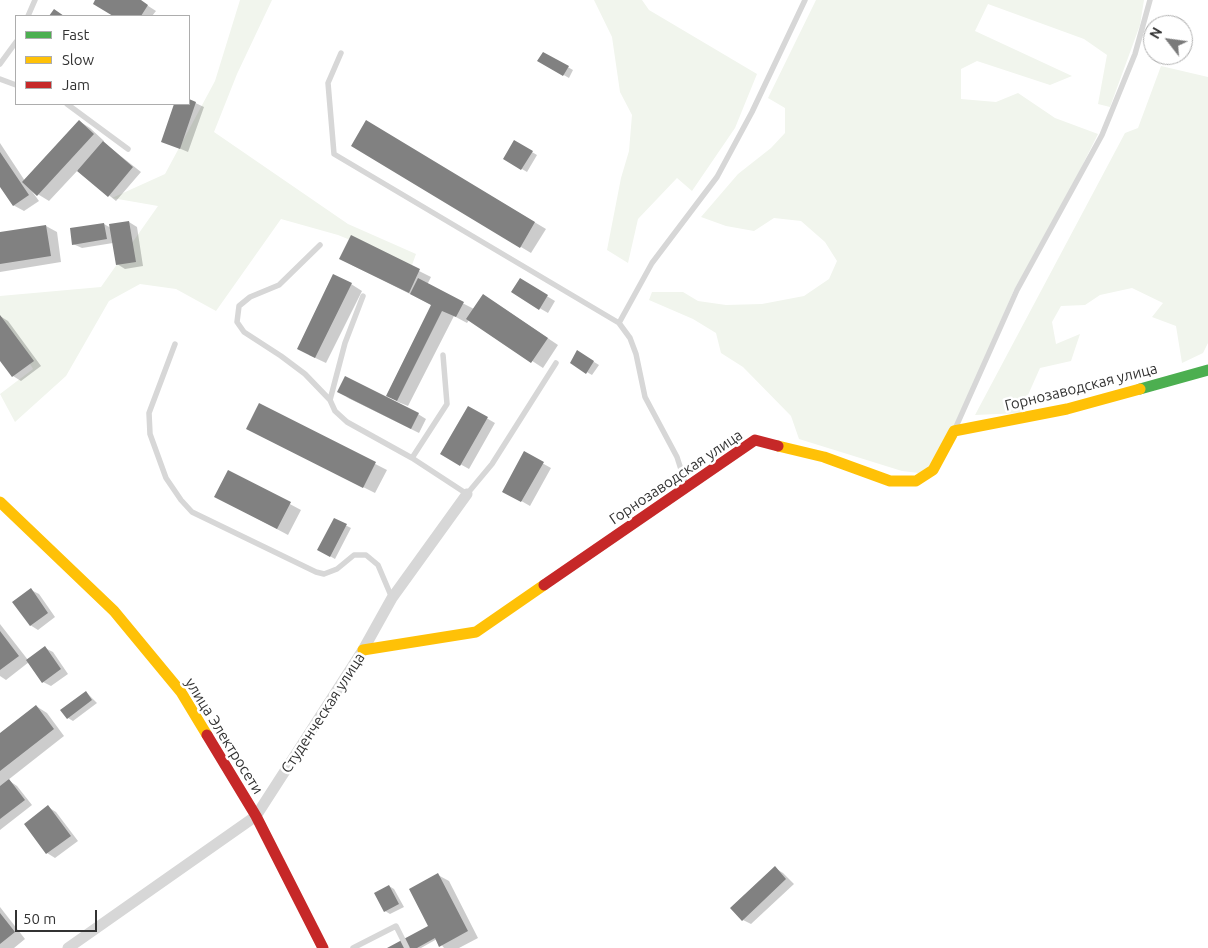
<!DOCTYPE html>
<meta charset="utf-8">
<style>
body{margin:0}
#map{position:relative;width:1208px;height:948px;overflow:hidden;background:#fff;font-family:Ubuntu,sans-serif}
canvas{display:block}
.legend{position:absolute;left:15px;top:15px;width:175px;height:90px;box-sizing:border-box;background:#fff;border:1px solid #adadad;margin:0;padding:6px 9px;list-style:none;font-size:15px;color:#333}
.legend li{display:flex;align-items:center;gap:10px;height:25px}
.legend b{width:25px;border:1px solid #adadad}
.north{position:absolute;left:1143px;top:15px;width:50px;height:50px;box-sizing:border-box;background:#fff;border:1px solid #adadad;border-radius:50%;rotate:300deg;font-size:14px;font-weight:700;line-height:20px;text-align:center;color:#333}
.north::after{content:'';display:block;margin:auto;width:18px;height:22px;background:#7a7a7a;clip-path:polygon(50% 0,100% 100%,50% 72%,0 100%)}
.scale{position:absolute;left:15px;top:910px;width:82px;height:22px;box-sizing:border-box;border:2px solid #333;border-top:0;padding-left:6px;font-size:15px;line-height:18px;white-space:nowrap;color:#333;-webkit-text-stroke:4px #fff;paint-order:stroke}
</style>
<div id="map">
<canvas width="1208" height="948"></canvas>
<ul class="legend">
<li><b style="height:6px;background:#4caf50"></b>Fast</li>
<li><b style="height:6px;background:#ffc107"></b>Slow</li>
<li><b style="height:6px;background:#c62828"></b>Jam</li>
</ul>
<div class="north">N</div>
<div class="scale">50 m</div>
</div>
<script>
const c = document.querySelector('canvas').getContext('2d');
c.lineJoin = 'round';
function paint(path, color) {
  c.fillStyle = color;
  c.fill(path, 'evenodd');
}
function poly(rows) {
  const path = new Path2D();
  for (const r of rows) {
    path.moveTo(r[0], r[1]);
    for (let i = 2; i < r.length; i += 2) path.lineTo(r[i], r[i + 1]);
  }
  return path;
}
function strokePath(path, color, width, dash) {
  c.strokeStyle = color;
  c.lineWidth = width;
  c.lineCap = dash ? 'butt' : 'round';
  c.setLineDash(dash || []);
  c.stroke(path);
}
function drawText(font, color, halo, rows, align = 'center') {
  c.font = font + ' Ubuntu,sans-serif';
  c.lineWidth = 5;
  c.setLineDash([]);
  c.textBaseline = 'middle';
  c.strokeStyle = halo;
  c.fillStyle = color;
  for (const [text, x, y, turn = 0] of rows) {
    c.save();
    c.translate(x, y);
    c.rotate((+turn || 0) * Math.PI / 180);
    c.textAlign = isNaN(turn) ? turn : align;
    if (halo) c.strokeText(text, 0, 0);
    c.fillText(text, 0, 0);
    c.restore();
  }
}
paint(poly([
 [240,0,272,0,237,74,214,132,348,224,416,254,412,265,338,235,281,219,216,311,176,289,140,284,109,301,66,376,15,422,0,394,33,369,6,324,0,319,0,296,101,287,158,206,112,198,165,174,215,81],
 [594,0,642,0,649,10,757,74,735,128,692,191,677,178,638,219,628,263,607,250,621,178,629,151,632,115,620,92,612,37],
 [816,0,1144,0,1140,25,1110,107,1098,104,1107,55,1084,39,988,4,975,31,1072,76,1050,85,977,61,961,69,961,99,996,102,1018,93,1055,118,1098,134,1055,220,1014,290,956,423,929,467,919,473,902,471,799,439,791,416,743,367,721,353,716,333,693,319,649,300,652,292,683,292,698,301,726,305,762,304,804,296,829,279,837,261,825,242,801,221,774,218,754,231,726,226,701,217,738,174,771,148,785,133,785,108,768,98],
 [1161,66,1208,77,1208,343,1203,353,1182,363,1176,326,1152,317,1163,303,1132,288,1100,295,1085,305,1061,306,1052,322,1056,344,1080,334,1071,361,1040,368,1020,413,975,415,1125,133,1138,128]
]), '#f1f5ed');
paint(poly([
 [96,0,139,0,156,11,152,16,115,16,94,3],
 [543,53,573,70,569,78,539,61],
 [189,100,204,107,188,152,162,141,175,104,189,104],
 [79,121,90,128,104,141,103,142,141,172,116,201,78,170,49,201,31,190,39,201,24,211,13,205,0,185,0,143,25,181],
 [367,122,546,229,531,253,353,146],
 [515,142,537,155,527,172,505,159],
 [129,222,137,227,143,266,125,269,117,264,113,243,82,248,73,244,104,224,111,228],
 [46,226,57,232,61,262,0,272,0,233],
 [351,237,431,277,427,285,474,309,494,302,558,345,543,368,469,320,467,323,454,316,408,406,398,402,387,395,432,305,352,265],
 [520,280,555,301,548,313,512,292],
 [351,284,362,291,326,363,309,355],
 [0,316,8,321,41,366,21,381,13,376,0,359],
 [578,352,599,365,592,375,571,363],
 [346,397,418,414,426,419,419,433],
 [260,405,387,470,375,493,259,435],
 [469,408,495,423,469,469,442,454],
 [524,453,551,468,530,506,504,491],
 [228,471,301,510,288,535,226,502],
 [335,520,351,528,335,559,319,550],
 [31,590,39,594,55,617,38,630,30,625],
 [0,624,28,660,45,648,53,652,68,674,51,686,43,682,29,662,6,680,0,676],
 [86,692,97,703,73,721,68,718],
 [36,706,47,713,64,736,8,780,17,786,32,805,0,830,0,734],
 [48,807,56,812,78,841,55,858,47,853],
 [775,868,783,873,794,884,751,924,743,920],
 [438,875,449,881,478,938,459,948,444,948,437,939,421,948,390,948,430,926],
 [389,886,394,889,404,907,390,914,385,911,375,893],
 [0,907,25,939,14,948,0,948]
]), '#0003');
paint(poly([
 [95,0,141,0,148,5,141,16,113,16,93,4],
 [54,9,64,16,49,16],
 [543,52,569,66,563,76,537,61],
 [189,99,196,102,180,149,161,142,174,104,189,104],
 [79,120,94,134,37,196,22,182],
 [366,120,535,222,520,248,351,146],
 [514,140,533,151,521,170,503,159],
 [103,141,133,167,108,197,77,171],
 [0,152,29,195,13,206,0,187],
 [129,221,136,262,116,265,109,224],
 [104,223,107,239,72,245,70,228],
 [46,225,51,256,0,264,0,232],
 [351,235,420,269,409,293,339,259],
 [333,274,352,283,315,358,297,349],
 [418,278,464,302,456,317,442,311,397,401,386,396,431,305,410,294],
 [520,278,548,295,539,310,511,292],
 [483,294,548,338,531,363,466,319],
 [0,315,34,361,12,377,0,361],
 [577,350,594,361,586,374,570,363],
 [345,376,419,413,411,429,337,392],
 [259,403,376,462,363,488,246,429],
 [468,406,488,417,460,466,440,454],
 [524,451,544,462,521,502,502,492],
 [228,470,291,502,277,529,214,497],
 [334,518,347,524,330,557,317,550],
 [31,588,48,613,30,626,12,602],
 [0,631,19,656,0,670],
 [45,646,61,669,42,683,26,660],
 [86,691,92,700,67,719,60,710],
 [36,705,54,729,0,771,0,733],
 [9,779,25,800,0,819,0,786],
 [48,805,71,836,46,854,24,824],
 [775,866,786,879,742,921,730,908],
 [438,873,468,931,439,947,435,938,417,948,387,948,428,926,409,889],
 [389,885,399,904,384,912,374,893],
 [0,913,15,932,0,944]
]), '#818181');
strokePath(poly([
 [28,16,35,0],
 [341,53,328,83,334,154,619,323,630,338,636,354,645,397,677,457,686,485],
 [0,64,16,42],
 [0,79,16,85],
 [67,104,128,149],
 [320,245,279,285,250,297,239,306,237,322,244,332,281,356,305,374,330,400],
 [363,296,345,343,330,400,335,411,347,422,412,458,467,494,492,464,556,363],
 [619,323,652,263,717,177,752,112,805,0],
 [175,344,149,413,150,434,166,478,181,500,192,512,316,572,324,574,337,569,354,555,366,555,378,565,392,598],
 [955,429,1017,290,1102,135,1135,54,1150,0],
 [412,458,447,404,443,355],
 [353,948,396,926,407,948]
]), '#d7d7d7', 5.5);
strokePath(poly([
 [68,948,256,816,363,650,392,598,467,494]
]), '#d7d7d7', 11);
strokePath(poly([
 [1140,389,1208,370]
]), '#4caf50', 11);
strokePath(poly([
 [778,446,824,457,890,481,916,481,933,470,954,431,1067,409,1140,389],
 [0,502,114,611,181,692,207,735],
 [363,650,476,632,544,585]
]), '#ffc107', 11);
strokePath(poly([
 [544,585,755,440,778,446],
 [207,735,256,816,323,948]
]), '#c62828', 11);
drawText('15px', '#333', '#fff', [
 ["Горнозаводская улица",1081,387,-14],
 ["Горнозаводская улица",676,477,-34],
 ["Студенческая улица",323,713,-57],
 ["улица Электросети",224,736,58]
]);
</script>
